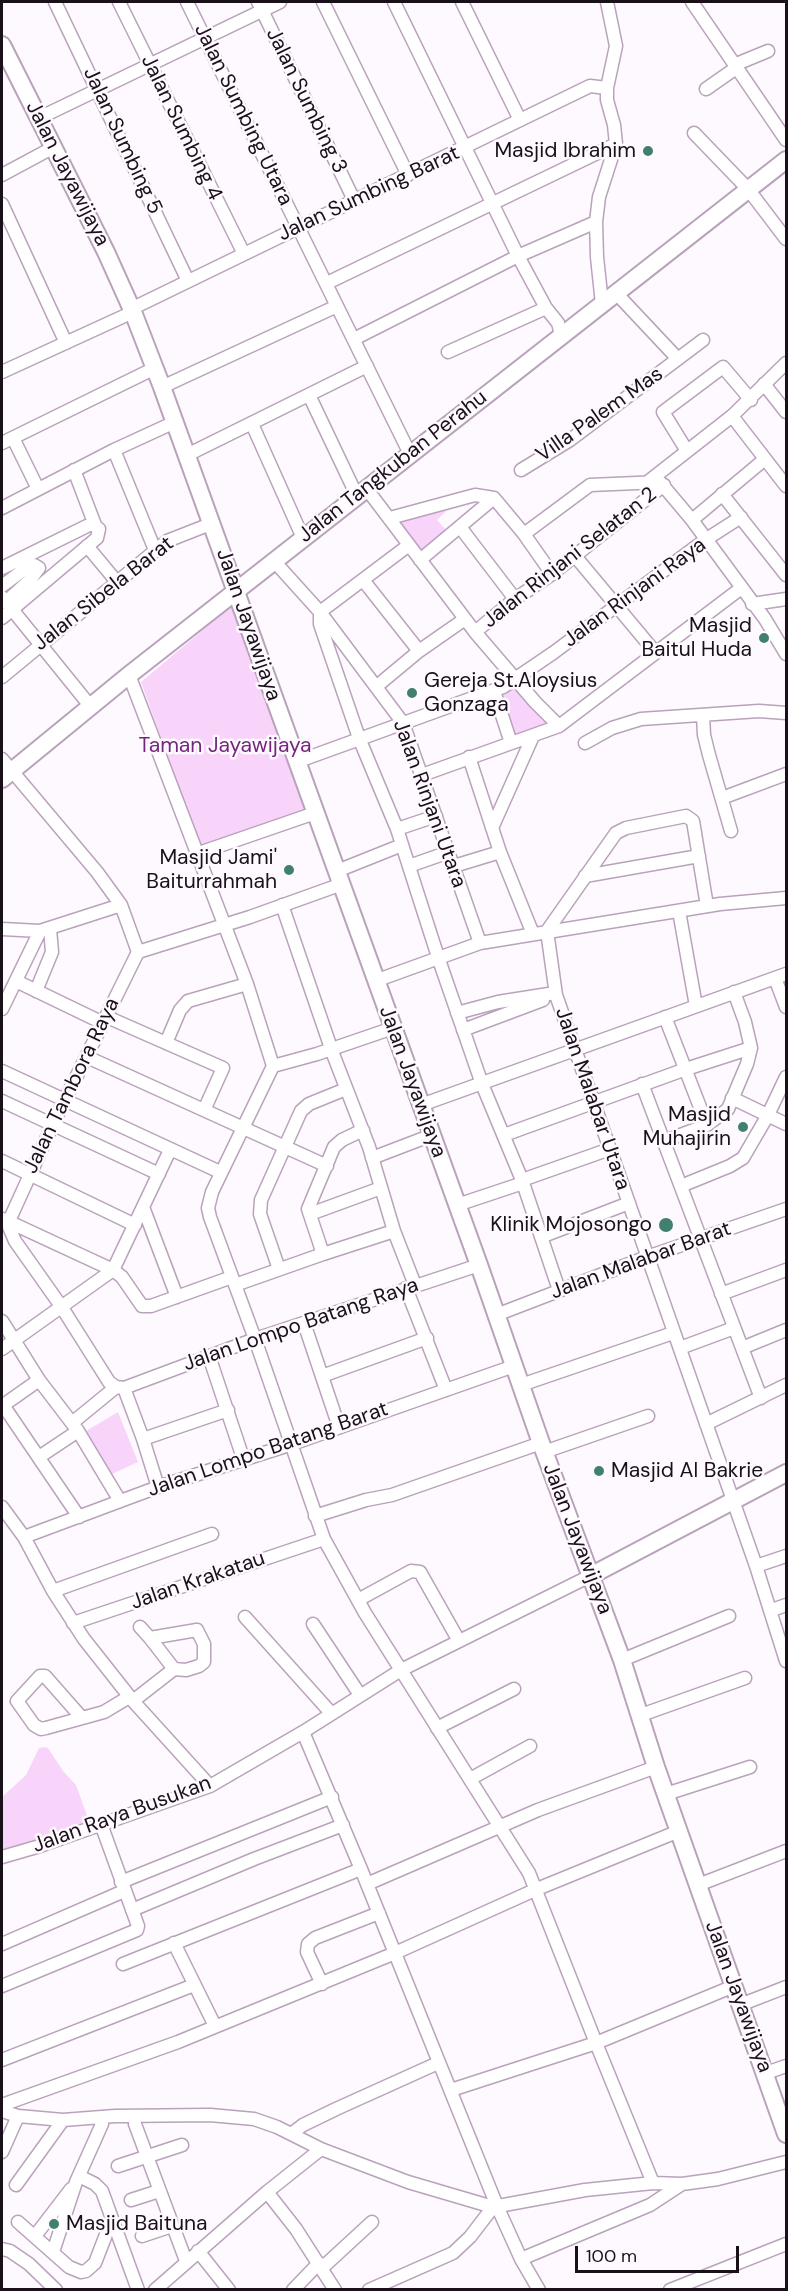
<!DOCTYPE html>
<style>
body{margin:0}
#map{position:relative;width:788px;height:2291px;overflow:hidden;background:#fef9fe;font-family:"DM Sans",sans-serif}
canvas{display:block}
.frame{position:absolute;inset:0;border:3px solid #19101a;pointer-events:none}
.scale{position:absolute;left:575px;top:2246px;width:164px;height:27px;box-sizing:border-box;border:3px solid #19101a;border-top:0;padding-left:8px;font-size:18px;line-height:21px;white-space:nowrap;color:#19101a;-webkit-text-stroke:4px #fef9fe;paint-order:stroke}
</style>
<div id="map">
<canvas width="788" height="2291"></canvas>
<div class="frame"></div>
<div class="scale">100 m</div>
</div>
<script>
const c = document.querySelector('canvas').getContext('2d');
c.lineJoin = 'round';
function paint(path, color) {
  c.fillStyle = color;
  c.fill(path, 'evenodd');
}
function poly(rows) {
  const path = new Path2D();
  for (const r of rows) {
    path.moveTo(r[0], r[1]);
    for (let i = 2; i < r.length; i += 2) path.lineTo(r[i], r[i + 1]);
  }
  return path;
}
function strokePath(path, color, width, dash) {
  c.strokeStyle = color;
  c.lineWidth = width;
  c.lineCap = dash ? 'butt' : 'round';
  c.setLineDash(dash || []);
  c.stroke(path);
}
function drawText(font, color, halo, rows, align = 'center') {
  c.font = font + ' "DM Sans",sans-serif';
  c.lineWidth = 5;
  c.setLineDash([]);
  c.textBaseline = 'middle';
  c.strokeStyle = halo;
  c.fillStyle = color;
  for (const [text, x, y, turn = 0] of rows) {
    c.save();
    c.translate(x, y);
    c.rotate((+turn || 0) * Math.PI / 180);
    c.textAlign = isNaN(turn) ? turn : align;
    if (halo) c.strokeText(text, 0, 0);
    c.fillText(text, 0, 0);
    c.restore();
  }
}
paint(poly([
 [452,505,437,520,448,532,421,555,395,520],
 [235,603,309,810,201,850,141,682],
 [516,682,554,726,513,739,497,692],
 [118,1412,138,1462,112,1474,86,1431],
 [44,1747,48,1748,63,1771,76,1785,90,1824,2,1854,2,1797,26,1775,39,1748]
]), '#f8d4fb');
const minor = poly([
 [55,2,188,281],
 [119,2,244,254],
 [187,2,410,454],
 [258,2,354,200],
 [323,2,408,175],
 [394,2,518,256,546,308,558,323,561,335],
 [462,2,520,120],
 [692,2,786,140],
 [734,65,768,51],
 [706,89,736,68],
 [39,118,280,2],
 [694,133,748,189,786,239],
 [2,175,54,147],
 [2,204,66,343],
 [327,283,616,144],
 [616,293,678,359],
 [602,304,597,257,596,222,599,197,616,144,614,125,607,100,607,88,616,46,607,2],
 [131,309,590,86,607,88],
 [354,339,518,256,596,222],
 [448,352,546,308],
 [2,372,133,312],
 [764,384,786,412],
 [162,387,337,306],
 [309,395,357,496],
 [732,416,786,486],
 [252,424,303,538],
 [13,438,38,489],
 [2,443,155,368],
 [114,450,155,550],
 [687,451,663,412,723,367,751,400],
 [187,455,367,366],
 [74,470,95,525],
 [521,470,570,440,703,340],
 [649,481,732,416,786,363],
 [366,488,475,632,535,702,559,726],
 [722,494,786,575],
 [494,498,524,534,552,574],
 [2,508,114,450,175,422],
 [390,518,475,495,494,498],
 [692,520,765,459],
 [460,527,515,599],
 [524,534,590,485,660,482,692,520,765,619,786,654],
 [409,545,320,612,320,624,359,738,397,829,438,957,482,1084,522,1180,559,1290],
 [87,546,117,582],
 [575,556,655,652],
 [420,560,494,498],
 [274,561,320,612,403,723,480,943],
 [2,568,87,526,92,524,99,529,97,538,2,618],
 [363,580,419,651],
 [2,586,22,571,34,565,39,568,30,580,6,602],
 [2,597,91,707],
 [752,604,786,599],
 [475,632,515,599,552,574,664,485],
 [129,675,247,984,273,1066],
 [2,677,167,541,213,523],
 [377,686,419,651,465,619],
 [494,691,511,743],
 [703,716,704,735,709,755,731,831],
 [585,743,612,728,641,719,759,711,786,713],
 [469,757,500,852,533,934],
 [2,759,97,872,121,905,138,952],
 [296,762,503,687,553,653,705,540,741,517],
 [422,775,559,726,740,589],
 [722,798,786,774],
 [492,828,533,736],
 [397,829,436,816],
 [196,854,315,813],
 [409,866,449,852],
 [454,866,500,852],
 [337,871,402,845],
 [585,876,699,856],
 [282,905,333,1054,369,1147,394,1231,415,1285],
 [707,906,693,821,686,816,626,828,616,833,547,931,556,995,756,1566,786,1661],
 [679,911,696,1006],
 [2,929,40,931],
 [138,952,250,917,342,884],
 [775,978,786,1007],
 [16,981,103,1023],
 [375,981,480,943,720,904,786,898],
 [36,991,52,952,50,929],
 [2,1009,40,931,121,905],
 [457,1013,498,1002,555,993],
 [107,1017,223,1068,205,1108],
 [665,1017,707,1125],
 [463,1030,543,1000],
 [166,1043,180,1010,188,1001,247,984],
 [87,1057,327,1166],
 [273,1066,212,1192,208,1208,210,1217,255,1339,324,1539,365,1613,529,1873,596,2043,451,2090],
 [273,1066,317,1054,393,1028],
 [2,1071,220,1172],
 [642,1084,761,1398],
 [732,1098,786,1124],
 [2,1101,159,1174],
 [421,1105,786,974],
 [504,1135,686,1069,751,1048],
 [664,1141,707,1125,728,1109,747,1064,751,1048,745,1022,734,992],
 [372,1158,432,1135],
 [2,1161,135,1225],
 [522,1180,610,1149],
 [681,1186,730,1166,743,1158,768,1115,786,1077],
 [457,1205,523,1183],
 [143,1207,177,1297],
 [310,1214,381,1188],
 [3,1219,113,1270,122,1277,142,1306,151,1306,232,1277],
 [541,1237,629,1203],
 [323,1254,308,1209,334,1147,342,1140,363,1130],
 [279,1269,260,1214,261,1200,301,1111,309,1104,346,1089],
 [235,1285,323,1254,394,1231],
 [406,1288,446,1390],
 [721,1294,786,1270],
 [496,1315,647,1257,786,1209],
 [2,1321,39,1380,78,1431,120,1501],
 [304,1323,339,1427],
 [680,1348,734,1328],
 [742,1348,786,1330],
 [2,1349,113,1270,170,1150],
 [209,1356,243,1458],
 [322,1376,427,1338],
 [521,1385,673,1333],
 [124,1388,116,1387,109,1382,61,1306,15,1241,9,1227,9,1221,53,1124,138,952],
 [124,1388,255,1339,479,1265],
 [124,1388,143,1439,158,1487],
 [3,1405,79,1517],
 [2,1406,39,1380],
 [72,1423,116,1387],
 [706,1424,786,1385],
 [143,1439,228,1410],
 [544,1452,648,1416],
 [39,1457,78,1431],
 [2,1507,24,1537,53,1591,84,1639,133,1701,210,1786],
 [315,1516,366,1500,392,1495,541,1443],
 [24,1537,158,1487,292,1444,514,1366],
 [756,1566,786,1556],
 [53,1591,212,1534],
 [358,1600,411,1571,420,1572,459,1641],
 [772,1610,786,1605],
 [245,1617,331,1713],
 [73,1623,324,1539],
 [313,1624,360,1695],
 [140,1627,150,1638],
 [622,1660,729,1616],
 [133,1701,174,1669,150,1638,197,1630,204,1644,204,1662,199,1666,186,1670,174,1669],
 [641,1715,745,1678],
 [82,1718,45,1676,40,1676,17,1701,34,1725,41,1729,46,1728,104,1712,129,1697],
 [437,1728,514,1689],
 [303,1732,361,1869,497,2206,521,2259,539,2290],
 [470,1779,530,1746],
 [666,1794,750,1767],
 [2,1857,40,1846,210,1786,303,1732,401,1670,592,1575],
 [121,1882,332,1797],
 [367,1884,538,1810,656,1767],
 [698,1885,786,1851],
 [132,1910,254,1859,343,1825],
 [174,1943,215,2026],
 [2,1944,124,1891],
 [123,1964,361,1869],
 [322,1984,307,1952,308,1944,315,1938,379,1913],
 [2,1986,137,1930,138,1926,101,1824],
 [740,2005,786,1987],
 [2,2060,194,1985],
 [766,2073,786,2066],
 [2,2105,178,2042,395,1953,537,1889,679,1831],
 [2,2111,18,2116,63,2120,115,2116,210,2115,254,2119,277,2127,321,2149,408,2182,493,2207,585,2190,653,2183,682,2184,718,2179,786,2162],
 [135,2124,186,2261],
 [291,2134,303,2125,336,2109,438,2063],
 [2,2152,18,2116],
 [118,2166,182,2145],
 [79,2176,95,2184,102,2191,138,2290],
 [653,2183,596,2043,734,1986],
 [16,2185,63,2120],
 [267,2192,296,2229,335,2290],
 [131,2200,159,2191],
 [18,2222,69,2267,81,2272,86,2271,95,2263,112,2219],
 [35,2236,71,2189],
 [142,2236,172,2226],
 [2,2249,10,2251,29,2264,56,2290],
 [198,2251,229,2290],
 [53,2252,76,2182,102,2124],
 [521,2259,650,2205,682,2184],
 [322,2268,372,2222],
 [155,2290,267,2192,321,2149],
 [293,2290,319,2263],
 [369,2290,453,2253,470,2237,493,2207],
 [670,2290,786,2244]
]);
const major = poly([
 [2,45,106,252,133,312,162,387,479,1265,541,1443,622,1660,656,1767,786,2134],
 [2,779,129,675,786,160],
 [592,1575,786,1473]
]);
strokePath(minor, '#b9a2bb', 15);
strokePath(major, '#b9a2bb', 20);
strokePath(minor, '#fff', 12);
strokePath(major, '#fff', 16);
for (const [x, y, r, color] of [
 [648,151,6,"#41806e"],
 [764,638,6,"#41806e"],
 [412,693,6,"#41806e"],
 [289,870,6,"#41806e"],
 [743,1127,6,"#41806e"],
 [666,1225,8,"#41806e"],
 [599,1471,6,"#41806e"],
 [54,2224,6,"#41806e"]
]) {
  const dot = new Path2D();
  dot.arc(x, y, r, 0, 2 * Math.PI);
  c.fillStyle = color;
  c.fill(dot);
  strokePath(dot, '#fef9fe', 2);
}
drawText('21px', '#19101a', '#fef9fe', [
 ["Jalan Sumbing 3",306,101,64],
 ["Jalan Sumbing Utara",243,115,64],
 ["Jalan Sumbing 4",181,128,64],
 ["Jalan Sumbing 5",122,141,65],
 ["Jalan Jayawijaya",67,174,63],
 ["Jalan Sumbing Barat",369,194,-25],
 ["Villa Palem Mas",600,415,-35],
 ["Jalan Tangkuban Perahu",393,467,-38],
 ["Jalan Rinjani Selatan 2",570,558,-38],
 ["Jalan Rinjani Raya",635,593,-36],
 ["Jalan Sibela Barat",104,594,-38],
 ["Jalan Jayawijaya",248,625,71],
 ["Jalan Rinjani Utara",429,804,70],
 ["Jalan Jayawijaya",412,1082,70],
 ["Jalan Tambora Raya",72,1086,-64],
 ["Jalan Malabar Utara",592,1099,71],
 ["Jalan Malabar Barat",641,1261,-20],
 ["Jalan Lompo Batang Raya",301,1325,-19],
 ["Jalan Lompo Batang Barat",268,1450,-19],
 ["Jalan Jayawijaya",577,1539,69],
 ["Jalan Krakatau",198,1581,-19],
 ["Jalan Raya Busukan",122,1815,-20],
 ["Jalan Jayawijaya",738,1997,70]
]);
drawText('21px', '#19101a', '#fef9fe', [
 ["Masjid Ibrahim",636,151],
 ["Masjid",752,626],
 ["Baitul Huda",752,650],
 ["Gereja St.Aloysius",424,681,"left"],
 ["Gonzaga",424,705,"left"],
 ["Masjid Jami'",277,858],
 ["Baiturrahmah",277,882],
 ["Masjid",731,1115],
 ["Muhajirin",731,1139],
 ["Klinik Mojosongo",652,1225],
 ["Masjid Al Bakrie",611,1471,"left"],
 ["Masjid Baituna",66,2224,"left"]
], 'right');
drawText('21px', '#72277c', '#fef9fe', [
 ["Taman Jayawijaya",225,746]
]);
</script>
